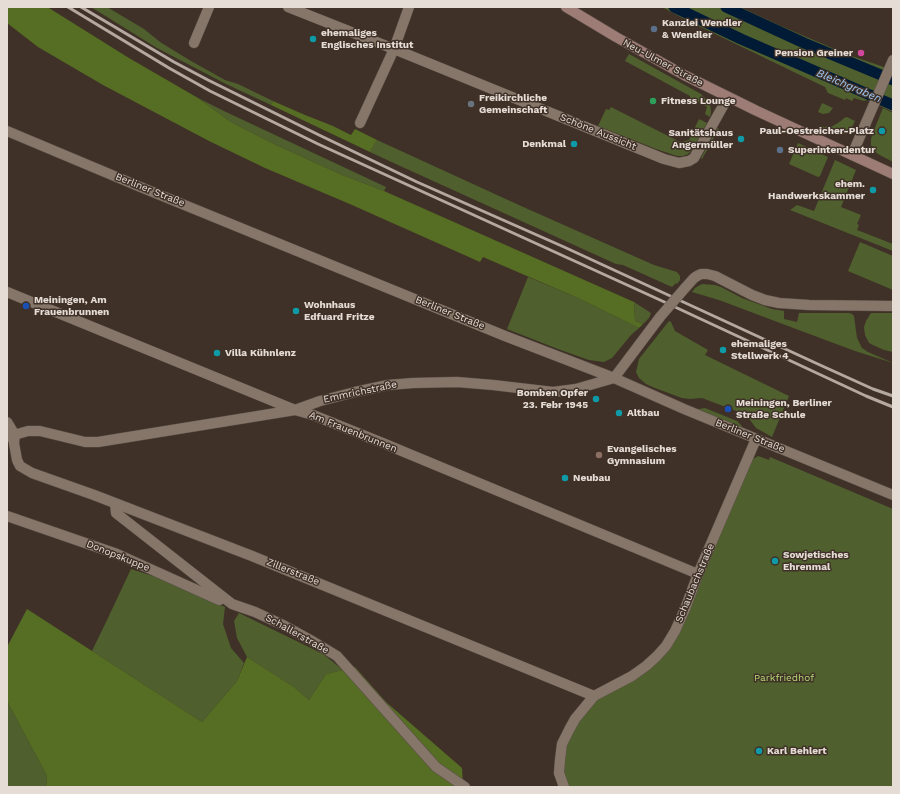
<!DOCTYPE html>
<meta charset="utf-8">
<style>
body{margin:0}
#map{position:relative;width:900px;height:794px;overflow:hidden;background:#3f3127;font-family:"Work Sans",sans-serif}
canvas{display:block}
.frame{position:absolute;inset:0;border:8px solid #e6dcd6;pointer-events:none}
</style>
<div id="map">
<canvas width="900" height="794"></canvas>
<div class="frame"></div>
</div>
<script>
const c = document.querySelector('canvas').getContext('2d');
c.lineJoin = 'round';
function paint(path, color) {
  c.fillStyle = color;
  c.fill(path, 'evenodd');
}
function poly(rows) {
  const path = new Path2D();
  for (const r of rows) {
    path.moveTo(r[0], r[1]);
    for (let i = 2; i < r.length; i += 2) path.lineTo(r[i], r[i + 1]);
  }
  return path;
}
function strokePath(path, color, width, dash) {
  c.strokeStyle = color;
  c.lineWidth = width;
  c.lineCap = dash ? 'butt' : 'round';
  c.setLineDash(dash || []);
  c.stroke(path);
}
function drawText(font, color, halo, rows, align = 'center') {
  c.font = font + ' "Work Sans",sans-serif';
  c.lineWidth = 3;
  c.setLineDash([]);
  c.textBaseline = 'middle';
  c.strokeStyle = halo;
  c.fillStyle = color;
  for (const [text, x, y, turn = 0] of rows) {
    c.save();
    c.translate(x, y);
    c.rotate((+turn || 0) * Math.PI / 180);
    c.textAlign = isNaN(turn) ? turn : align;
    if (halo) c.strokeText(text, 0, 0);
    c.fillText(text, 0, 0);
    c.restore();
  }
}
paint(poly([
 [91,7,107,7,144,29,160,42,191,61,225,80,238,84,273,101,271,105,226,84,157,48],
 [662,7,740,7,781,26,846,54,881,66,893,71,893,112,867,100,864,101,854,98,852,101,846,98,845,100,828,93,825,87,686,20],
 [629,54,701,94,710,104,711,112,710,117,705,114,707,107,690,98,690,96,625,61],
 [198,98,226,112,386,187,384,191,340,174,274,144,231,122],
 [822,103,833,108,829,113,823,114,818,112],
 [611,107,678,141,682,142,689,140,699,119,707,123,692,150,688,154,683,156,677,156,656,149,598,126,606,109,609,110],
 [883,108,893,113,893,162,878,154,873,150,871,145,871,140,872,135],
 [847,117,855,121,851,129,845,134,837,134,821,127,821,126,824,127,833,126,841,121,844,118],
 [717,128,719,129,702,159,701,158],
 [377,140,521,206,654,265,677,272,680,276,680,280,677,284,676,283,672,287,623,265,616,264,398,165,370,152],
 [798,143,828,157,820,176,818,177,789,164],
 [835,160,856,170,841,207,861,215,857,224,859,225,857,230,893,244,893,251,790,210,797,205,814,211],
 [860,242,893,256,893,290,848,271],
 [528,277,580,299,639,328,631,335,612,358,604,362,589,360,558,349,507,329],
 [702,284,715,285,721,287,742,298,750,301,772,309,784,311,784,319,797,322,799,313,849,313,852,314,854,316,857,338,862,348,868,352,893,363,855,351,796,329,719,300,692,292,695,288],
 [634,302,651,313,649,318,643,324,635,321],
 [871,313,893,313,893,352,884,350,873,345,869,343,865,335,864,327,866,321],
 [669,321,671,322,675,331,708,350,705,355,789,396,772,437,756,428,750,420,739,412,702,398,690,399,682,398,655,388,646,384,639,378,636,372,639,359],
 [705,408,737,421,742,426,741,427,699,410,699,409],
 [758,456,769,460,770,457,893,509,893,787,568,787,564,773,566,743,575,725,597,700,635,678,657,663,672,645,753,459],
 [131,569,162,579,225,607,223,624,231,648,244,663,237,681,202,722,92,651,107,620],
 [239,613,323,654,343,670,326,674,309,700,294,687,247,657,237,638,234,621],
 [7,701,47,776,46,787,7,787]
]), '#4f602e');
paint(poly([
 [7,7,46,7,49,8,129,58,198,98,231,122,274,144,340,174,384,191,634,302,635,321,643,324,639,328,580,299,483,257,480,262,352,205,265,168,209,141,103,85,38,47,7,23],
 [273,101,305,115,333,126,351,135,355,129,377,140,370,152,271,105],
 [27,609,202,722,237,681,247,657,294,687,309,700,326,674,355,667,386,702,462,768,463,787,46,787,47,776,7,701,7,647]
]), '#566d24');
strokePath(poly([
 [674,7,741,39,893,105],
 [726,7,804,43,893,80]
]), '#011b36', 11);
const minor = poly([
 [288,7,394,49,664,159,679,163,689,161,694,158,728,97],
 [194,43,209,7],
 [360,123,394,49,409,7],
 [7,131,138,186,505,336,614,378,684,409,893,495],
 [852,155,893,60],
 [685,288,694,278,697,276,701,274,707,274,715,276,752,295,765,300,779,303,809,305,893,306],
 [7,292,295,410,313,415,385,444,698,574],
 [614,378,660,317],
 [7,422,15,435],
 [15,435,14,443,17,460,20,466,32,473,94,495,252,556,594,696],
 [7,437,28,431,40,431,85,442,98,442,295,410,320,401,355,392,388,385,413,383,457,382,493,385,553,392,576,389,614,378],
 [115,503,116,513,232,604,255,612,283,625,312,641,337,656,436,767,465,787],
 [7,516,117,554,219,600,221,599],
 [564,787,559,773,560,760,562,744,569,730,575,719,594,696,632,676,646,666,657,656,666,646,675,631,685,609,698,574,756,439]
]);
const secondary = poly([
 [566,7,616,37,684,75,757,111,893,174]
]);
strokePath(minor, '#5c5047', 11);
strokePath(secondary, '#5c5047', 11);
strokePath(minor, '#86766a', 10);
strokePath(secondary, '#9d7c76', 10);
strokePath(poly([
 [68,7,169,68,210,91,318,144,660,300,866,396,893,407],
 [81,7,174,62,208,80,319,135,417,182,564,247,820,365,873,389,893,396]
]), '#b4a8a1', 3);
const minorBridge = poly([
 [660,317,685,288]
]);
strokePath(minorBridge, '#5c5047', 11, []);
strokePath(minorBridge, '#86766a', 10);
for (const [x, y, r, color] of [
 [654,29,4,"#5c6f8a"],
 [313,39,4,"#0f9aa8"],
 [861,53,4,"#d1479c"],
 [653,101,4,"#2e9e5b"],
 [471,104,4,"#6b7280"],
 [882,131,4,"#0f9aa8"],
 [741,139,4,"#0f9aa8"],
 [574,144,4,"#0f9aa8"],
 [780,150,4,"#5c6f8a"],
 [873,190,4,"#0f9aa8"],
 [26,306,4,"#1a4fb4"],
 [296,311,4,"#0f9aa8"],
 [723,350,4,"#0f9aa8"],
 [217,353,4,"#0f9aa8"],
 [596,399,4,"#0f9aa8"],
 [728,409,4,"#1a4fb4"],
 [619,413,4,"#0f9aa8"],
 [599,455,4,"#8d6e63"],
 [565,478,4,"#0f9aa8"],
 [775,561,4,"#0f9aa8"],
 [759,751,4,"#0f9aa8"]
]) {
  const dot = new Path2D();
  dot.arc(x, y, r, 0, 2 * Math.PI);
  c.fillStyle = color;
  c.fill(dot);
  strokePath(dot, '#3f3127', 1.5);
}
drawText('bold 10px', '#e6dcd6', '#3f3127', [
 ["Kanzlei Wendler",662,23],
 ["& Wendler",662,35],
 ["ehemaliges",321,33],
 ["Englisches Institut",321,45],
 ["Pension Greiner",853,53,"right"],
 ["Freikirchliche",479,98],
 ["Gemeinschaft",479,110],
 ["Fitness Lounge",661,101],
 ["Paul-Oestreicher-Platz",874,131,"right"],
 ["Sanitätshaus",733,133,"right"],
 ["Angermüller",733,145,"right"],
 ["Denkmal",566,144,"right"],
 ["Superintendentur",788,150],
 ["ehem.",865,184,"right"],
 ["Handwerkskammer",865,196,"right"],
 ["Meiningen, Am",34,300],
 ["Frauenbrunnen",34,312],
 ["Wohnhaus",304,305],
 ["Edfuard Fritze",304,317],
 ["ehemaliges",731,344],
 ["Stellwerk 4",731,356],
 ["Villa Kühnlenz",225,353],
 ["Bomben Opfer",588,393,"right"],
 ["23. Febr 1945",588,405,"right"],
 ["Meiningen, Berliner",736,403],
 ["Straße Schule",736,415],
 ["Altbau",627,413],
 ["Evangelisches",607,449],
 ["Gymnasium",607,461],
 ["Neubau",573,478],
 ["Sowjetisches",783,555],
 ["Ehrenmal",783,567],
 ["Karl Behlert",767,751]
], 'left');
drawText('10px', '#e6dcd6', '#3f3127', [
 ["Neu-Ulmer Straße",663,63,28],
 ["Schöne Aussicht",598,132,22],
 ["Berliner Straße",150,190,22],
 ["Berliner Straße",450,313,22],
 ["Emmrichstraße",360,392,-12],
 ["Am Frauenbrunnen",353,432,22],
 ["Berliner Straße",750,436,22],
 ["Donopskuppe",118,556,22],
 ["Zillerstraße",293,572,22],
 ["Schaubachstraße",695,583,-67],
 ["Schallerstraße",297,634,29]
]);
drawText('10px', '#b5d874', '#3f3127', [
 ["Parkfriedhof",784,678]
]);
drawText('italic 11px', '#9fc9f7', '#3f3127', [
 ["Bleichgraben",849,86,23]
]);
</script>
